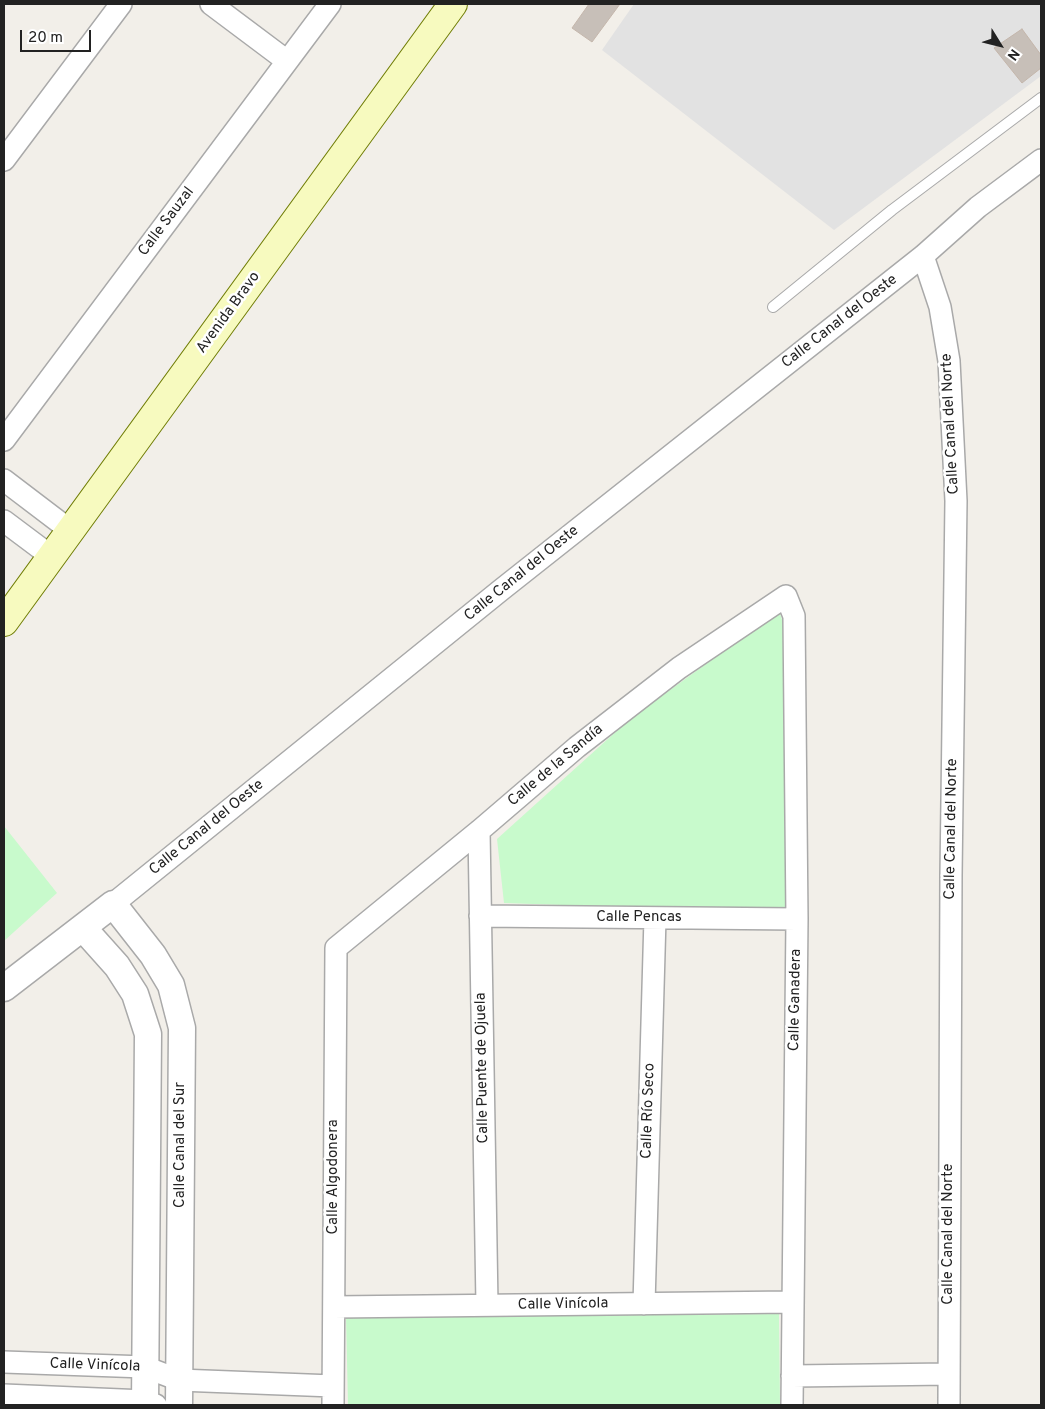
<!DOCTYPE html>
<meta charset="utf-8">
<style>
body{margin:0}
#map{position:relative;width:1045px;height:1409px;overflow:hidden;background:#f2efe9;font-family:Overpass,sans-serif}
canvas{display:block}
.frame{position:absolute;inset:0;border:5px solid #222;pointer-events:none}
.north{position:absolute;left:975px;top:20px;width:50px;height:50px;-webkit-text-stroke:4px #fff;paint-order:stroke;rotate:126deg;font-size:14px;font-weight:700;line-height:20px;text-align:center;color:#222}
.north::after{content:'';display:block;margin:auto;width:18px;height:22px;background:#222;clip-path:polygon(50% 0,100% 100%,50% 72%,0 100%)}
.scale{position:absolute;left:20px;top:30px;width:71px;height:22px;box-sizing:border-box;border:2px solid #222;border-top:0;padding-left:6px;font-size:15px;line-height:18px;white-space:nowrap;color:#222;-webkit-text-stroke:4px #fff;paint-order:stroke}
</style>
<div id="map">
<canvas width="1045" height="1409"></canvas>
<div class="frame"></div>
<div class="north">N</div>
<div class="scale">20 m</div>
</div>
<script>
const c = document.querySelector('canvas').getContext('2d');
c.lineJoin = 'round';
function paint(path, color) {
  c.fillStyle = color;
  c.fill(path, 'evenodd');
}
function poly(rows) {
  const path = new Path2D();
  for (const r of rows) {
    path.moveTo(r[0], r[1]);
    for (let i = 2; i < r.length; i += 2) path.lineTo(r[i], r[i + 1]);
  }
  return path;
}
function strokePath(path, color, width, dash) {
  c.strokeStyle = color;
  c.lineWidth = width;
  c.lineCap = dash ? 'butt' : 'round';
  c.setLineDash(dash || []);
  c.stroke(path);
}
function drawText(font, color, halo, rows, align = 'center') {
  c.font = font + ' Overpass,sans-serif';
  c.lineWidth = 5;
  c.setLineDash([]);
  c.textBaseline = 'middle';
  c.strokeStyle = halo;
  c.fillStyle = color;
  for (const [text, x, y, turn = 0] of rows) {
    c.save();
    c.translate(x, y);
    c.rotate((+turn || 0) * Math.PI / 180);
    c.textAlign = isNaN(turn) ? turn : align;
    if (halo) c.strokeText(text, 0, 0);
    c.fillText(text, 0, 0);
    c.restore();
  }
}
paint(poly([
 [779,611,789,639,794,913,504,903,497,839,630,719],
 [4,826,57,893,4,941],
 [779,1314,780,1405,348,1405,346,1317]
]), '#c8facc');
paint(poly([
 [634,4,1041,4,1041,76,834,230,602,50]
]), '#e2e2e2');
const building = poly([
 [589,4,620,4,592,42,572,28,589,4],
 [1022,29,1041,55,1041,68,1022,83,994,48,1022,29]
]);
paint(building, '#c7bfb8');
strokePath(building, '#c4b6ab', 1);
const service = poly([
 [773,307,892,210,1041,98]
]);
const minor = poly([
 [211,4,287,61],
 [4,160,121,4],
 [923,256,940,307,949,361,956,501,951,875,949,1405],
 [4,440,330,4],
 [4,480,71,531],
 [4,521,52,557],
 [479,831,487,1305],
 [113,904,501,590,923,256,978,207,1041,160],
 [480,916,797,919],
 [644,1304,655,918],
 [334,1307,792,1302],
 [4,1362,145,1367,179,1380,333,1386],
 [792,1376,949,1374],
 [4,1395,145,1401,156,1405],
 [333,1405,336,948,479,831,577,747,679,668,786,596,794,616,797,919,792,1405]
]);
const tertiary = poly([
 [83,928,117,966,135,994,148,1034,145,1405],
 [4,988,113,904,153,955,171,985,182,1028,179,1405]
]);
const secondary = poly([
 [4,622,453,4]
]);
strokePath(service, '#a9a9a9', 12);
strokePath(minor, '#a9a9a9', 24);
strokePath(tertiary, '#a9a9a9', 29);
strokePath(secondary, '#707d05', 30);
strokePath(service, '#fff', 10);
strokePath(minor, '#fff', 21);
strokePath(tertiary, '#fff', 26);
strokePath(secondary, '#f7fabf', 28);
drawText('15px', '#222', '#fff', [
 ["Calle Sauzal",167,222,-53],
 ["Avenida Bravo",229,313,-54],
 ["Calle Canal del Oeste",840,322,-38],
 ["Calle Canal del Norte",951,424,-93],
 ["Calle Canal del Oeste",522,574,-39],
 ["Calle de la Sandía",556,766,-40],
 ["Calle Canal del Oeste",207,828,-39],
 ["Calle Canal del Norte",952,829,-89],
 ["Calle Pencas",639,918],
 ["Calle Ganadera",796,1000,-89],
 ["Calle Puente de Ojuela",483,1068,-91],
 ["Calle Río Seco",649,1111,-88],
 ["Calle Canal del Sur",181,1145,-90],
 ["Calle Algodonera",334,1177,-90],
 ["Calle Canal del Norte",949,1234,-90],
 ["Calle Vinícola",563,1305,-1],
 ["Calle Vinícola",95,1366,2]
]);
</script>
